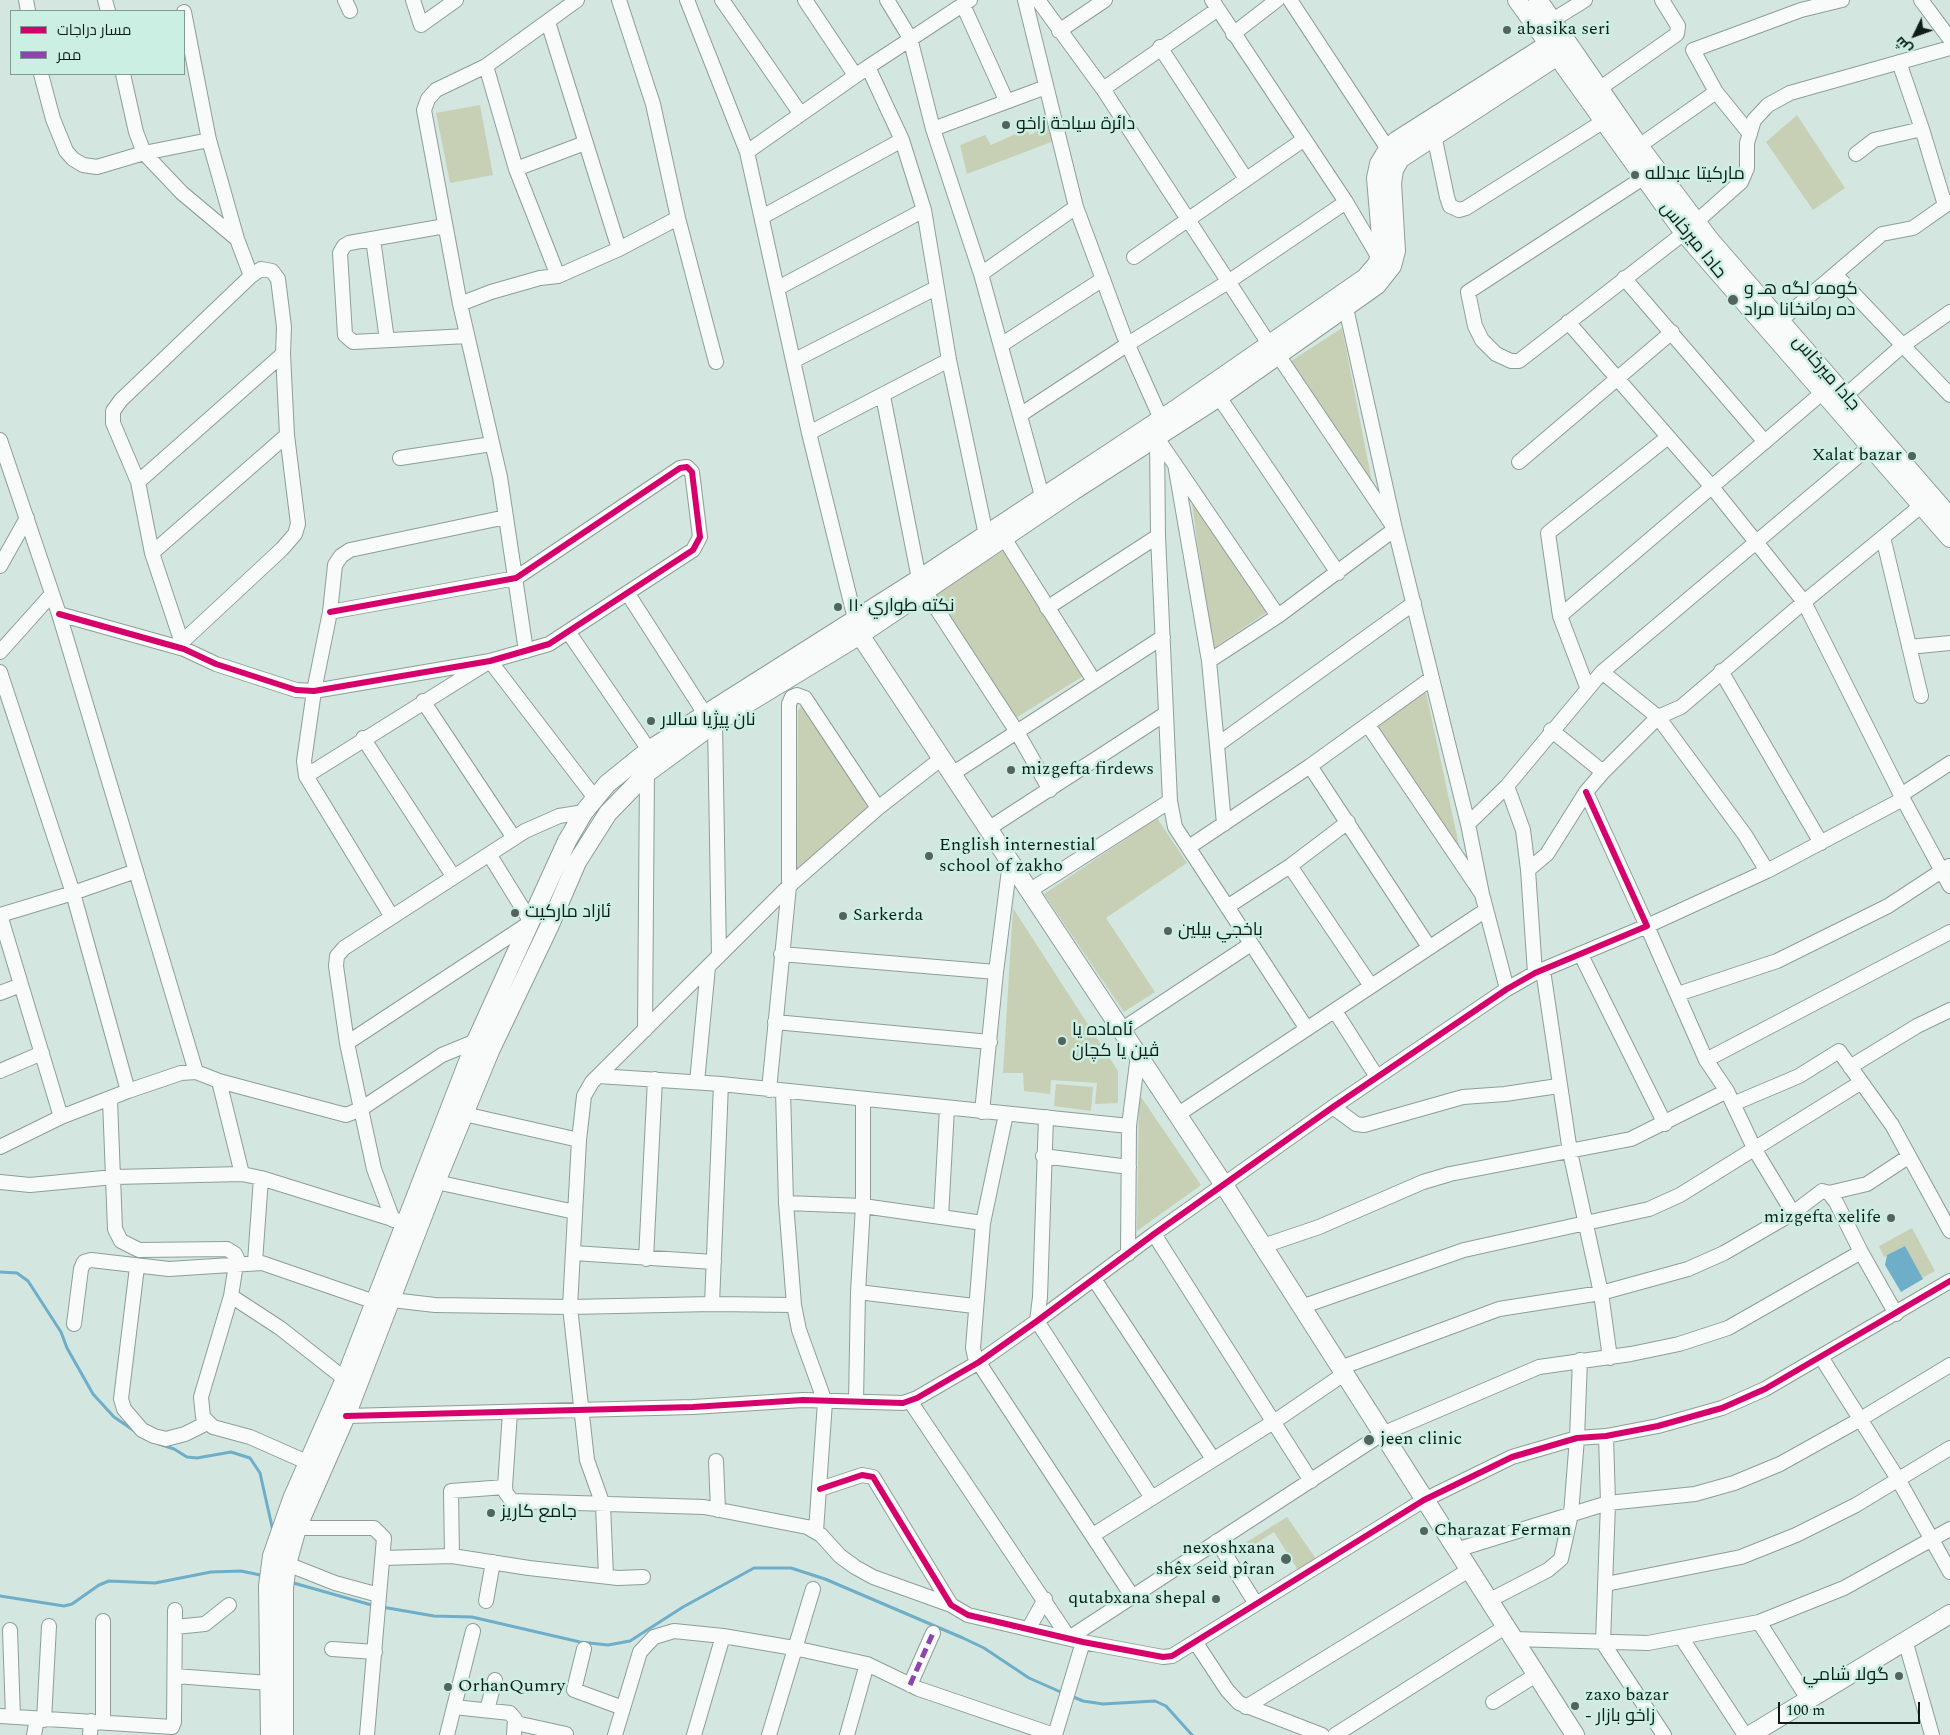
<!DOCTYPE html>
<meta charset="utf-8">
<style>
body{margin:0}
#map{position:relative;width:1950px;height:1735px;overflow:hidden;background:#d3e7e0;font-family:Spectral,Cairo,serif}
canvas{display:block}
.legend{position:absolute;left:10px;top:10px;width:175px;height:65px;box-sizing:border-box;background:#cbefe2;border:1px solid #809b91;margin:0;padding:6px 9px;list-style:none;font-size:15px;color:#0f1c18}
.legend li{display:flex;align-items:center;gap:10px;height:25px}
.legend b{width:25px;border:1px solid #809b91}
.north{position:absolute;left:1890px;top:10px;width:50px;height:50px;-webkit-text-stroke:4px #cbefe2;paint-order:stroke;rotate:228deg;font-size:14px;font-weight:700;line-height:20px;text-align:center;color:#0f1c18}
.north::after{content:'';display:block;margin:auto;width:18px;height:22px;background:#0f1c18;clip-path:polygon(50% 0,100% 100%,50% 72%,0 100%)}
.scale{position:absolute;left:1778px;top:1702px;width:142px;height:22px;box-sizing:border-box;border:2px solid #0f1c18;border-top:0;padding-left:6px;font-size:15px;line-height:18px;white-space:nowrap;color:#0f1c18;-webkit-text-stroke:4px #cbefe2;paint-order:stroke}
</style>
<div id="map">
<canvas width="1950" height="1735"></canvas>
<ul class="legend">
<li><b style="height:6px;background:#d6006c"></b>مسار دراجات</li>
<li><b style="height:6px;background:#8e44ad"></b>ممر</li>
</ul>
<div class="north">ش</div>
<div class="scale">100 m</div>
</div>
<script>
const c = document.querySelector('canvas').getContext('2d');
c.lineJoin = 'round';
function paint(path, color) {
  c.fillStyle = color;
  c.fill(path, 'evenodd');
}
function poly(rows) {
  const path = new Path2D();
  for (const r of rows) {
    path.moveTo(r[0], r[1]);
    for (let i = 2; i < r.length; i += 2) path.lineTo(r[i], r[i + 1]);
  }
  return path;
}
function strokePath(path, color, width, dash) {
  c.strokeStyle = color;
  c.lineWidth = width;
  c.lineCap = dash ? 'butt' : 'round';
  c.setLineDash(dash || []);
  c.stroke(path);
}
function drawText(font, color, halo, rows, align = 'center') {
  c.font = font + ' Spectral,Cairo,serif';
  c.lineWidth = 5;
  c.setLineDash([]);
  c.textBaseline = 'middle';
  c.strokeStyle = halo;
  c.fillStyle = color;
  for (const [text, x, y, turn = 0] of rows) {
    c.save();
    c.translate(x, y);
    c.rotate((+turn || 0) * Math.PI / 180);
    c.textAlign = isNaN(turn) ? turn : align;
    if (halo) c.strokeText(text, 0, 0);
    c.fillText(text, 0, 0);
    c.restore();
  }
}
paint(poly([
 [480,105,493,175,450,183,436,113],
 [1047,112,1054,141,967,174,960,145,985,135,991,145,1029,128,1029,135,1035,133,1032,119],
 [1797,115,1845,188,1813,210,1766,142],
 [1342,328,1372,482,1288,363],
 [1191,496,1267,612,1212,649],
 [1004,550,1085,675,1014,719,933,596],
 [1425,688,1462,859,1374,724],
 [802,706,808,710,868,808,797,869,798,716,798,710],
 [1157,818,1187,863,1106,918,1155,992,1124,1012,1044,894],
 [1013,908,1118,1071,1118,1103,1095,1104,1097,1083,1051,1080,1050,1094,1024,1091,1023,1073,1003,1073],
 [1056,1084,1093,1087,1091,1111,1054,1106],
 [1139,1094,1201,1185,1137,1231],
 [1912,1228,1935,1271,1922,1278,1905,1246,1884,1257,1879,1246],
 [1287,1517,1316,1559,1298,1570,1274,1532,1241,1553,1237,1548]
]), '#c7d0b4');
paint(poly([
 [1905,1246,1923,1279,1901,1292,1885,1265,1887,1255]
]), '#6eaec9');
strokePath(poly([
 [0,1272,17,1273,28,1281,61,1332,67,1348,93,1394,114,1417,136,1432],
 [159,1444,174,1449,187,1457,197,1458,231,1452,250,1458,260,1473,273,1531],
 [290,1582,375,1606],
 [0,1596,64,1606,72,1604,99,1585,109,1581,155,1583,211,1572,241,1571,265,1576],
 [382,1607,434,1616,472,1617,580,1642,608,1645,630,1641,683,1607,754,1568,791,1568,825,1579,963,1638,984,1648,1029,1678,1063,1693],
 [1071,1696,1083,1701,1103,1704,1155,1701,1166,1706,1192,1735]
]), '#6eaec9', 3);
const minor = poly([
 [26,0,28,11],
 [105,0,108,11],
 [345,0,350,11],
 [413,0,421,25,456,0],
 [619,0,653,104,678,218,716,362],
 [687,0,747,152,809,433,857,627],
 [722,0,800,113],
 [805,0,855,75],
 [887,0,910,38,933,129,981,274,1042,496],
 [1025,0,1076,207,1124,336,1161,419],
 [1038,0,1103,89,1269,344],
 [1212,0,1346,202,1379,258],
 [1290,0,1388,149],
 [1921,0,1950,39],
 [963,5,1006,100],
 [184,12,209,140,237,239,251,276,121,400,113,411,113,423,138,482,152,553,184,649],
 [1551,21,1585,0],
 [548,22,619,249],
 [1059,31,1105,0],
 [1233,34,1277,0],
 [1160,47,1246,179],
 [1899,62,1922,129,1945,205],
 [486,66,516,169,558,276,619,249,678,218],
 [868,67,902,140,924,210,949,360,986,535],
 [41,74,53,119,66,151,73,159,83,165,97,167,144,153,209,140],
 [123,74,136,132,144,153,182,193,237,239],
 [1103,89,1218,9],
 [1599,89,1677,34,1678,26,1662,0],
 [933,129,1046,87],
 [1750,134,1716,92,1693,50,1801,10,1842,0],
 [1434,135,1447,197,1450,206,1459,210,1466,208,1604,121],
 [1639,146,1716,92],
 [747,152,868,67,970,0],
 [1856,154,1874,140,1922,129],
 [516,169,585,143],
 [1643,178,1468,292,1475,326,1482,340,1496,354,1511,361,1519,361,1684,233],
 [762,217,902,140],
 [1696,222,1741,182,1747,168,1747,143,1754,120,1768,105,1790,93,1950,48],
 [445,226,349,243,344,246,340,253,345,335,353,342,467,336],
 [373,239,387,340],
 [1134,257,1303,140],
 [981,274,1076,207],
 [1835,274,1950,395],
 [1624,278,1765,442],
 [778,288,924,210],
 [460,304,424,110,428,99,436,90,486,66,577,0],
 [1346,308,1395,529,1468,824,1482,894],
 [1780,321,1882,234,1913,228,1950,202],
 [1568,322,1712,487,1804,602,1903,799,1950,886],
 [1001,345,1103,279],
 [795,360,936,288],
 [883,396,919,579],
 [1845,396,1902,346,1950,312],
 [1219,397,1338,573],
 [1020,415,1128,344,1228,282,1346,202],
 [809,433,949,360],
 [1157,438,1158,536,1170,801],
 [1157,438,1278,616],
 [0,440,59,614,196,1072],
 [400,458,492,444],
 [1519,462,1672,332],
 [1175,464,1209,661,1217,745],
 [138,482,283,354,284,327,278,279,272,271,261,269,251,276],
 [1883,537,1921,696],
 [1004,538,1094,681],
 [152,553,287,435],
 [0,566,27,518],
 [925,591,1017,732,1050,790],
 [628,594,705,714],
 [1047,608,1158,536],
 [59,614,184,649,216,664,296,690,314,691,490,661,549,644,693,550,700,537,692,472,687,467,680,468,516,578,330,612],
 [1560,616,1822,393],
 [569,633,649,750],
 [182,642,282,549,295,534,298,524,287,435,283,354],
 [1909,647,1950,643],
 [526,651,500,477,460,304,491,292,540,278,558,276],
 [0,652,51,595],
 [1209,661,1278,616,1395,529,1278,355],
 [1721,671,1821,843],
 [0,672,73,893,128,1091],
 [1602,672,1658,717,1745,835,1767,871],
 [1587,687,1560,616,1548,533,1668,437],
 [423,701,514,838],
 [715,723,719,956],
 [1368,725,1482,894,1507,989],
 [1551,730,1603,772],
 [363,738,453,876],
 [1310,766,1429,947],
 [952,774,1163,637],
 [306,776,490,661,595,798],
 [1507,786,1523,830,1528,870,1547,854,1586,792,1603,772,1658,717,1681,707,1804,602,1921,506],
 [1901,795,1950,763],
 [1224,824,1217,745,1414,603],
 [1468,824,1507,786,1602,672,1869,447],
 [988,829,1165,714],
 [1189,847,1310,766,1432,678],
 [1290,866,1371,986],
 [1528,870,1535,973],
 [1029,891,1170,801,1175,827,1307,1029],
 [1227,907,1290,866,1348,822],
 [0,915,61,1117],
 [0,915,73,893,136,871],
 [392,917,306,776,304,761,314,691,330,612,335,565,341,556,350,550,506,517],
 [781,954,996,972],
 [1581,955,1665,1124],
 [1543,970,1570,1152,1601,1293,1610,1358],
 [0,993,21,985],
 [1678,994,1777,961,1888,906,1949,866],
 [1335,1011,1377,1077],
 [775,1022,990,1042],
 [645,1030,647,773],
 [1121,1030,1251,944],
 [347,1043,531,922,489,854],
 [1706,1060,1950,932],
 [1850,1067,1917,1026,1950,1010],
 [0,1071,42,1053],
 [598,1076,721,1084,1129,1126],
 [219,1081,242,1174],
 [697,1082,708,967],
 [769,1090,789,886,789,704,792,697,797,695,805,698,878,808],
 [783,1091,786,1203,794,1305,799,1330,825,1402,816,1531],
 [110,1100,115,1229,121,1241,139,1250,227,1249,235,1254,237,1258,231,1296,201,1397,203,1417,213,1427,250,1437,309,1463],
 [1733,1104,1799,1076,1839,1051,1892,1125,1950,1231],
 [1333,1107,1356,1124,1364,1125,1463,1097,1505,1094,1558,1086],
 [982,1112,996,972,1010,862],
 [464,1114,579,1140],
 [1006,1114,983,1223,973,1348,975,1357,1132,1596],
 [1177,1115,1486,910],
 [1046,1117,1040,1297,1037,1321,1152,1498],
 [0,1147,61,1117,128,1091,181,1073,196,1072,219,1081,346,1115,361,1109,442,1055,476,1041],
 [1043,1156,1129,1167],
 [0,1182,30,1185,114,1177,242,1174,261,1178,399,1221],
 [436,1182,575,1212],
 [1829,1193,1867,1184,1908,1157],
 [786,1203,863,1206,983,1223],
 [1793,1213,1755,1150,1727,1091,1706,1060,1647,926,1767,871,1903,799],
 [941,1217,947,1108],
 [393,1220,374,1169,361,1109,347,1043,336,966,337,956,344,948,525,831,559,816,584,812],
 [1154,1234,1311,1481],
 [1263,1246,1319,1227,1423,1182,1450,1174,1631,1139,1727,1091],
 [573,1253,714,1262],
 [1128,1254,1129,1126,1138,1055],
 [646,1259,655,1079],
 [255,1262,261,1178],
 [137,1267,121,1399,124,1409,142,1430,154,1436,166,1439,185,1434,207,1423],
 [1094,1279,1213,1459],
 [858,1292,974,1306],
 [231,1296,280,1328,345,1379],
 [392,1300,435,1305,570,1307,712,1304,794,1305],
 [712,1304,721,1084],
 [1301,1307,1464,1250,1649,1209,1680,1195,1860,1083],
 [74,1324,81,1269,84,1262,91,1260,169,1269,262,1263,375,1302],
 [1821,1357,1898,1479,1950,1572],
 [1340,1368,1499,1309,1601,1293,1688,1269,1724,1253,1793,1213,1822,1191,1829,1193,1836,1202,1861,1252,1896,1314],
 [910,1401,1069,1638],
 [856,1402,858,1292,863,1206,863,1100],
 [510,1412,505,1487,506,1493,512,1501,704,1507,807,1527,821,1535,840,1556,855,1567,873,1577,951,1605],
 [346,1416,693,1407,803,1400,903,1403,917,1398,979,1362,1037,1321,1154,1234,1333,1107,1507,989,1535,973,1647,926,1586,792],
 [1606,1436,1608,1503,1603,1643,1664,1735],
 [716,1461,718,1510],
 [820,1489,862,1475,873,1477,951,1605,968,1615,1083,1642,1163,1657,1172,1656,1424,1500,1512,1457,1577,1438,1606,1436,1658,1426,1722,1408,1765,1389,1950,1281],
 [297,1528,374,1528,384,1538,367,1735],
 [1093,1535,1275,1421,1344,1374],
 [1217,1541,1256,1604],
 [1456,1550,1608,1503,1695,1494,1734,1483,1780,1464,1859,1420,1950,1365],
 [452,1556,451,1491,505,1487],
 [383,1558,452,1556,529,1568,618,1578,643,1577],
 [287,1564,335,1583,379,1595],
 [606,1576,603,1505,587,1460,570,1307,579,1140,584,1096,592,1082,789,886,878,808,942,758],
 [1606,1584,1741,1557,1796,1535,1856,1505,1950,1448],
 [486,1601,493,1562],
 [1488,1601,1548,1570,1561,1559,1571,1514,1577,1438,1580,1360],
 [103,1621,103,1722],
 [1759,1622,1808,1699],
 [175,1627,205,1624,229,1605],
 [1029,1628,1045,1599],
 [10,1630,13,1717],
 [1681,1637,1745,1735],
 [1069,1638,1382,1434,1539,1367,1631,1354,1679,1344,1728,1328,1861,1252],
 [1513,1639,1648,1643,1759,1622,1844,1588,1950,1529],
 [1905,1640,1932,1735],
 [1196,1643,1227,1690,1239,1703,1322,1735],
 [332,1649,375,1652],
 [584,1649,574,1690,623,1708],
 [175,1676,269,1683],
 [910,1685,933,1633],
 [1493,1702,1536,1675],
 [454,1707,510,1713,515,1719,514,1735],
 [1246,1707,1469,1570],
 [487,1710,495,1680],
 [0,1716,172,1727,174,1722,175,1610],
 [44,1720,49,1626],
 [516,1723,566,1734],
 [34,1735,37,1719],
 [90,1735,91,1721],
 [447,1735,473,1631],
 [615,1735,640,1652,654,1637,674,1631,723,1636,794,1648,867,1664,919,1689,1054,1735],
 [694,1735,723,1636],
 [769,1735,813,1589],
 [847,1735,867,1664],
 [1055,1735,1083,1642],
 [1335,1735,1505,1627]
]);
const major = poly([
 [1517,0,1684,233,1950,538],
 [1538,0,1639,146,1710,240,1950,517],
 [860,635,1224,1185,1575,1735],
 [270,1735,268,1586,272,1556,292,1499,345,1379,476,1041,567,841,584,812,607,784,649,750,919,579,1176,409,1365,278,1377,264,1382,249,1376,178,1379,164,1388,149,1396,141,1561,36],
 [284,1735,284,1588,287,1564,297,1528,346,1416,436,1182,490,1051,549,927,577,862,608,813,647,773,715,723,860,635,1073,491,1219,397,1377,285,1392,266,1396,251,1392,183,1394,170,1400,159,1570,48],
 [1750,1735,1950,1614]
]);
strokePath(minor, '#8e9d98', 16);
strokePath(major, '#8e9d98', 20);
strokePath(minor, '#f8fbfa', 14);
strokePath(major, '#f8fbfa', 18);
strokePath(poly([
 [910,1685,933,1633]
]), '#8e44ad', 5, [10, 5]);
strokePath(poly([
 [59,614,184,649,216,664,296,690,314,691,490,661,549,644,693,550,700,537,692,472,687,467,680,468,516,578,330,612],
 [346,1416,693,1407,803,1400,903,1403,917,1398,979,1362,1037,1321,1154,1234,1333,1107,1507,989,1535,973,1647,926,1586,792],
 [820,1489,862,1475,873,1477,951,1605,968,1615,1083,1642,1163,1657,1172,1656,1424,1500,1512,1457,1577,1438,1606,1436,1658,1426,1722,1408,1765,1389,1950,1281]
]), '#d6006c', 6);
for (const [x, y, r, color] of [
 [1507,30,5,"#54635e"],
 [1006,125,5,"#54635e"],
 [1635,175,5,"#54635e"],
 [1733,300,6,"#54635e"],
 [1912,456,5,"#54635e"],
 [838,607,5,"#54635e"],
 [651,721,5,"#54635e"],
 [1011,770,5,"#54635e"],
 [929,856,5,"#54635e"],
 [515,913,5,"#54635e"],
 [843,916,5,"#54635e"],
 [1168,931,5,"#54635e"],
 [1062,1041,5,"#54635e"],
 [1891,1218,5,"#54635e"],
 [1369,1440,6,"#54635e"],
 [491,1513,5,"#54635e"],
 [1424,1531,5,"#54635e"],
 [1286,1559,6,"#54635e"],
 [1216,1599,5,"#54635e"],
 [1899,1676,5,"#54635e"],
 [448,1687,5,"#54635e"],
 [1575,1706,5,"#54635e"]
]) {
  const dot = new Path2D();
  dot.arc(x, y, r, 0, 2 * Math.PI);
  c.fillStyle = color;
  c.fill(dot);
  strokePath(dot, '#cbefe2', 2);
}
drawText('18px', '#0f1c18', '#cbefe2', [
 ["abasika seri",1517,30],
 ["دائرة سياحة زاخو",1016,125],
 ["ماركيتا عبدلله",1645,175],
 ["كومه لگه هـ و",1744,290],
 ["ده رمانخانا مراد",1744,311],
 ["Xalat bazar",1902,456,"right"],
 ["نكته طواري ١١٠",848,607],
 ["نان پيژيا سالار",661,721],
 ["mizgefta firdews",1021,770],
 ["English internestial",939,846],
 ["school of zakho",939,867],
 ["ئازاد ماركيت",525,913],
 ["Sarkerda",853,916],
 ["باخجي بيلين",1178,931],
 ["ئاماده یا",1072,1031],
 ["ڤین یا کچان",1072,1052],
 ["mizgefta xelife",1881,1218,"right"],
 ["jeen clinic",1380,1440],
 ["جامع كاريز",501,1513],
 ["Charazat Ferman",1434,1531],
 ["nexoshxana",1275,1549,"right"],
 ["shêx seid pîran",1275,1570,"right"],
 ["qutabxana shepal",1206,1599,"right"],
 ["گولا شامي",1889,1676,"right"],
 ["OrhanQumry",458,1687],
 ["zaxo bazar",1585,1696],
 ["- زاخو بازار",1585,1717]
], 'left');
drawText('18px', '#0f1c18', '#cbefe2', [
 ["حادا ميرخاس",1692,241,51],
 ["جادا ميرخاس",1825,374,49]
]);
</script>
